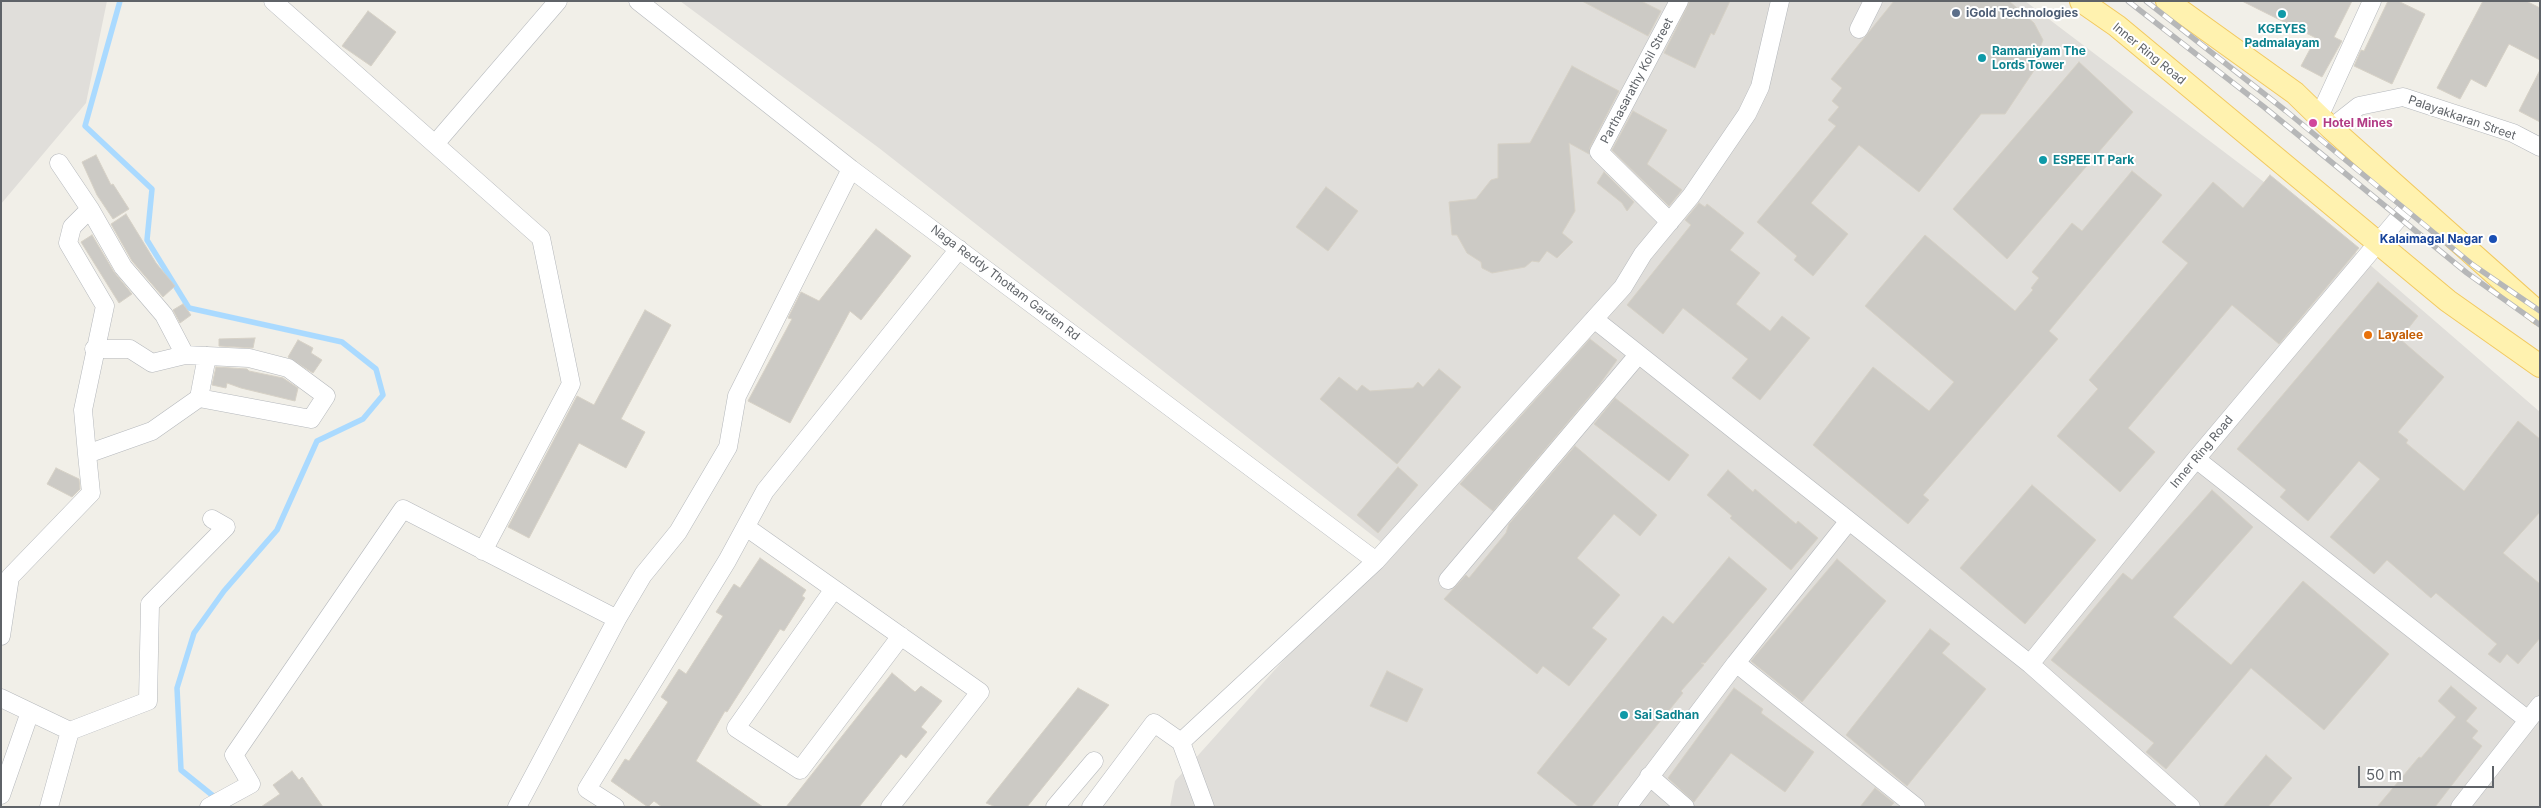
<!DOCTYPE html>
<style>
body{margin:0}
#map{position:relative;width:2541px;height:808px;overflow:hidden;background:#f1efe8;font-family:Inter,sans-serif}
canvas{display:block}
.frame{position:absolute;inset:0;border:2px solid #5f6368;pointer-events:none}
.scale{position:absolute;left:2358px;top:766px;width:136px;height:22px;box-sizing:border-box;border:2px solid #5f6368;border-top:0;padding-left:6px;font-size:15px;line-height:18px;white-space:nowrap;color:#5f6368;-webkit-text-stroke:4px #fff;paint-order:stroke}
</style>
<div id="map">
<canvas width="2541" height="808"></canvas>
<div class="frame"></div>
<div class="scale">50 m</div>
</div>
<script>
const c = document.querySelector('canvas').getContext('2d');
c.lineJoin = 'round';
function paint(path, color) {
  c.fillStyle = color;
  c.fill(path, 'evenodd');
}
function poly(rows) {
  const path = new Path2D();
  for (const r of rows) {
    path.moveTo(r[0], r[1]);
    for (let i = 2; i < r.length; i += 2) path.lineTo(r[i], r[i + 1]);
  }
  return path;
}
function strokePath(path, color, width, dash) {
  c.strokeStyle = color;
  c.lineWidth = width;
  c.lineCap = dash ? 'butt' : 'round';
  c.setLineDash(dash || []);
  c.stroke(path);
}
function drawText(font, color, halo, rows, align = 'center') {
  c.font = font + ' Inter,sans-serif';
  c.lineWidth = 4;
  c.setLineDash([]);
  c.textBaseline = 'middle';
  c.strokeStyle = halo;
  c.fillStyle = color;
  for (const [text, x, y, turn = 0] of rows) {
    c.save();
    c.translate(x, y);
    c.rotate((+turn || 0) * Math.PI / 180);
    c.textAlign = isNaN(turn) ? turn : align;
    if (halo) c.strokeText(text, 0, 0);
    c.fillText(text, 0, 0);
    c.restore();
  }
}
paint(poly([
 [1,1,107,1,86,103,1,204],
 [680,1,2025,1,2347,245,2540,412,2540,807,1170,807,1175,781,1386,546,879,148]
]), '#e0deda');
strokePath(poly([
 [120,1,85,126,152,189,147,240,189,308,342,342,376,369,383,395,363,419,317,441,277,530,224,591,194,633,177,688,181,770,217,799]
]), '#aadaff', 5.5);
const building = poly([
 [1582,1,1641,1,1661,11,1648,36,1582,1],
 [1690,1,1730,1,1714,35,1711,33,1695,68,1664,53,1690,1],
 [1894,1,2009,1,2034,23,2043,40,2038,53,2039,63,2005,114,1981,114,1919,192,1859,145,1811,203,1848,234,1813,276,1794,260,1797,256,1757,222,1836,126,1828,120,1839,107,1832,101,1842,88,1831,79,1894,1],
 [2242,1,2352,1,2334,37,2342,41,2322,77,2301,66,2316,38,2242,1],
 [2388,1,2398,1,2425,14,2392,84,2354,66,2361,50,2364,51,2388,1],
 [2483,1,2526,1,2540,8,2540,60,2509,44,2486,87,2471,79,2460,99,2437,88,2483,1],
 [368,11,396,32,371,66,342,46,368,11],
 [2079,62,2133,112,2007,259,1953,209,2079,62],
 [1572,66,1619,91,1590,147,1589,154,1569,143,1575,211,1562,233,1573,242,1557,258,1547,251,1539,262,1532,261,1525,267,1492,273,1482,268,1481,262,1467,253,1457,235,1452,235,1449,202,1476,199,1491,180,1498,178,1498,144,1530,143,1572,66],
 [2540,70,2540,122,2519,111,2540,70],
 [1633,111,1667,130,1647,164,1682,190,1669,206,1612,150,1633,111],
 [96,155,111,185,113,184,129,209,113,219,97,195,82,162,96,155],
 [2132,171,2162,195,2049,331,2058,339,1923,495,1929,500,1908,524,1813,445,1873,367,1929,411,1954,382,1865,306,1925,235,2015,311,2033,290,2031,288,2039,278,2032,272,2072,223,2082,231,2132,171],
 [1604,172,1634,202,1627,211,1622,203,1597,183,1604,172],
 [2270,175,2359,248,2279,344,2232,305,2128,428,2155,452,2120,492,2057,436,2098,389,2089,380,2188,263,2162,242,2213,182,2243,208,2270,175],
 [1326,187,1358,211,1328,251,1296,227,1326,187],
 [1699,203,1705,207,1707,204,1744,233,1730,250,1760,273,1736,304,1770,331,1782,316,1810,338,1760,400,1732,378,1748,359,1683,308,1663,334,1627,305,1691,225,1685,220,1699,203],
 [126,214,156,263,175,286,163,297,132,261,111,224,126,214],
 [876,229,911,256,861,320,850,311,790,423,748,401,792,319,788,318,801,292,819,301,876,229],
 [92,235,114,272,132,294,119,303,81,242,92,235],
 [2378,282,2418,316,2400,339,2444,377,2398,432,2408,440,2406,443,2464,491,2518,421,2540,439,2540,512,2503,553,2540,584,2540,638,2518,664,2507,654,2500,663,2488,654,2497,644,2436,593,2431,598,2387,560,2374,574,2330,537,2380,479,2359,461,2308,521,2280,497,2286,490,2237,449,2378,282],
 [183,304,191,315,180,323,173,310,183,304],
 [645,310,671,325,621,419,645,432,626,468,579,443,529,538,508,527,577,396,594,405,645,310],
 [255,338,253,348,219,346,219,339,255,338],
 [1590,339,1617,360,1599,385,1493,511,1460,484,1590,339],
 [298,340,313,348,311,353,322,360,313,373,288,357,298,340],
 [216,367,247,369,249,371,283,378,298,388,295,401,241,388,227,383,226,388,212,385,216,367],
 [1439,369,1461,387,1397,464,1320,399,1339,377,1357,391,1362,385,1370,391,1413,388,1418,382,1423,387,1439,369],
 [1615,398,1689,455,1669,481,1594,424,1615,398],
 [1575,446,1657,515,1640,536,1614,514,1577,558,1620,595,1592,628,1607,639,1569,686,1543,666,1537,674,1444,599,1466,575,1469,578,1506,533,1509,524,1575,446],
 [1398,467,1418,485,1378,533,1357,515,1398,467],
 [56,468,79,479,80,489,72,497,47,484,56,468],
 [1728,470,1753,492,1755,489,1796,524,1798,521,1818,538,1791,570,1730,518,1732,516,1707,495,1728,470],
 [2032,485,2096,540,2025,624,1960,568,2032,485],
 [2212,490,2253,527,2173,617,2231,665,2303,581,2389,654,2324,730,2251,668,2166,769,2146,752,2154,743,2051,660,2123,573,2132,580,2212,490],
 [1729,557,1767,589,1705,663,1701,663,1704,665,1681,691,1683,693,1591,807,1579,807,1537,773,1663,616,1673,624,1729,557],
 [760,558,806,590,802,596,805,598,784,631,780,629,727,712,725,711,696,761,763,807,662,807,654,801,648,807,611,781,625,759,629,761,668,702,661,697,679,669,686,674,723,616,716,612,734,584,740,588,760,558],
 [1837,559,1886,601,1802,702,1751,661,1837,559],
 [1930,629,1950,644,1942,653,1986,689,1907,786,1846,735,1930,629],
 [1387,671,1423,689,1407,722,1370,706,1387,671],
 [892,673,915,692,921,686,942,701,921,727,927,732,906,758,901,754,859,807,786,807,892,673],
 [2451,686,2477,708,2466,721,2478,731,2472,738,2482,746,2435,807,2377,807,2419,757,2421,758,2456,717,2438,701,2451,686],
 [1078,688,1109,705,1027,807,996,807,986,803,1078,688],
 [1734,688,1763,709,1761,713,1814,752,1785,792,1731,753,1694,802,1668,778,1734,688],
 [2266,755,2292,778,2268,807,2223,807,2266,755],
 [292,771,299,780,302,777,323,807,261,807,280,794,273,785,292,771],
 [1875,788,1894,803,1890,807,1860,807,1875,788]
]);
paint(building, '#cccac5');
strokePath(building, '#d6d1c6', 1);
const minor = poly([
 [273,1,541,238,571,384,483,551],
 [638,1,851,169,1376,561],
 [1859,29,1873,1],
 [2319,117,2372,1],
 [2331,128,2359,106,2403,97,2513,133,2540,147],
 [435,144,558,1],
 [59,163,90,209],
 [1670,222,1599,152,1679,1],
 [1594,319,2030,664,2191,807],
 [94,349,130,349,152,363,185,355],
 [199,398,207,356],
 [2196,459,2528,720],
 [746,527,980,692,890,807],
 [1448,580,1638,355],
 [834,589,736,728,800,770,901,636],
 [1,636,10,577,91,493,87,454,83,410,105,306,68,243,72,227,90,209,123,267,164,315,185,355,249,358,288,368,326,396,311,419,199,398,152,431,87,454],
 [1736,663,1916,807],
 [2030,664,2196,459,2413,201],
 [1,698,70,731,148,701,150,604,226,527,212,519],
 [1649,776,1685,807],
 [1,795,30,712],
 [49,807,70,731],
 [209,807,251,784,234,755,403,509,617,619],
 [517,807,617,619,643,575,678,532,728,447,737,396,851,169],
 [615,807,587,789,727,561,765,491,959,249],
 [1055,807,1094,761],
 [1091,807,1154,723,1181,742],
 [1205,807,1181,742,1376,561,1623,287,1643,254,1691,196,1747,114,1760,87,1780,1],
 [1627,807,1736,663,1848,522],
 [2460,807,2540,705]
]);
const major = poly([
 [2081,1,2117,26,2448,301,2540,366],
 [2167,1,2295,93,2331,128,2540,314]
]);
strokePath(minor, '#b5b8bc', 19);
strokePath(major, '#f2c960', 24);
strokePath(minor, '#fff', 18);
strokePath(major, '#fff2af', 22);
const rail = poly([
 [2128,1,2264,107,2467,273,2540,325],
 [2146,1,2286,111,2473,265,2540,311]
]);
strokePath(rail, '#b6b7b8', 5.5);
strokePath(rail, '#fff', 4, [11]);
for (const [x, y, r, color] of [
 [1956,13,5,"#5c6f8a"],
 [2282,14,5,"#0f9aa8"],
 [1982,58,5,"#0f9aa8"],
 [2313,123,5,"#d1479c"],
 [2043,160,5,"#0f9aa8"],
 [2493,239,5,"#1a4fb4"],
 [2368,335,5,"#e8710a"],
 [1624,715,5,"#0f9aa8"]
]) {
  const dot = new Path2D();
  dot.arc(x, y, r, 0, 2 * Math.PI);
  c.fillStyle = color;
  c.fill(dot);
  strokePath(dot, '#fff', 2);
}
drawText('bold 12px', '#4e5e75', '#fff', [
 ["iGold Technologies",1966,13]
], 'left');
drawText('bold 12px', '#0d838f', '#fff', [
 ["KGEYES",2282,29,"center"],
 ["Padmalayam",2282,43,"center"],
 ["Ramaniyam The",1992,51],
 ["Lords Tower",1992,65],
 ["ESPEE IT Park",2053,160],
 ["Sai Sadhan",1634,715]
], 'left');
drawText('12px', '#5f6368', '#fff', [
 ["Inner Ring Road",2149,54,39],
 ["Parthasarathy Koil Street",1637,81,-62],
 ["Palayakkaran Street",2462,118,19],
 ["Naga Reddy Thottam Garden Rd",1005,283,37],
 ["Inner Ring Road",2202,452,-50]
]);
drawText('bold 12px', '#b23c85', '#fff', [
 ["Hotel Mines",2323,123]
], 'left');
drawText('bold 12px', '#164399', '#fff', [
 ["Kalaimagal Nagar",2483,239]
], 'right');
drawText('bold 12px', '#c56008', '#fff', [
 ["Layalee",2378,335]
], 'left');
</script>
